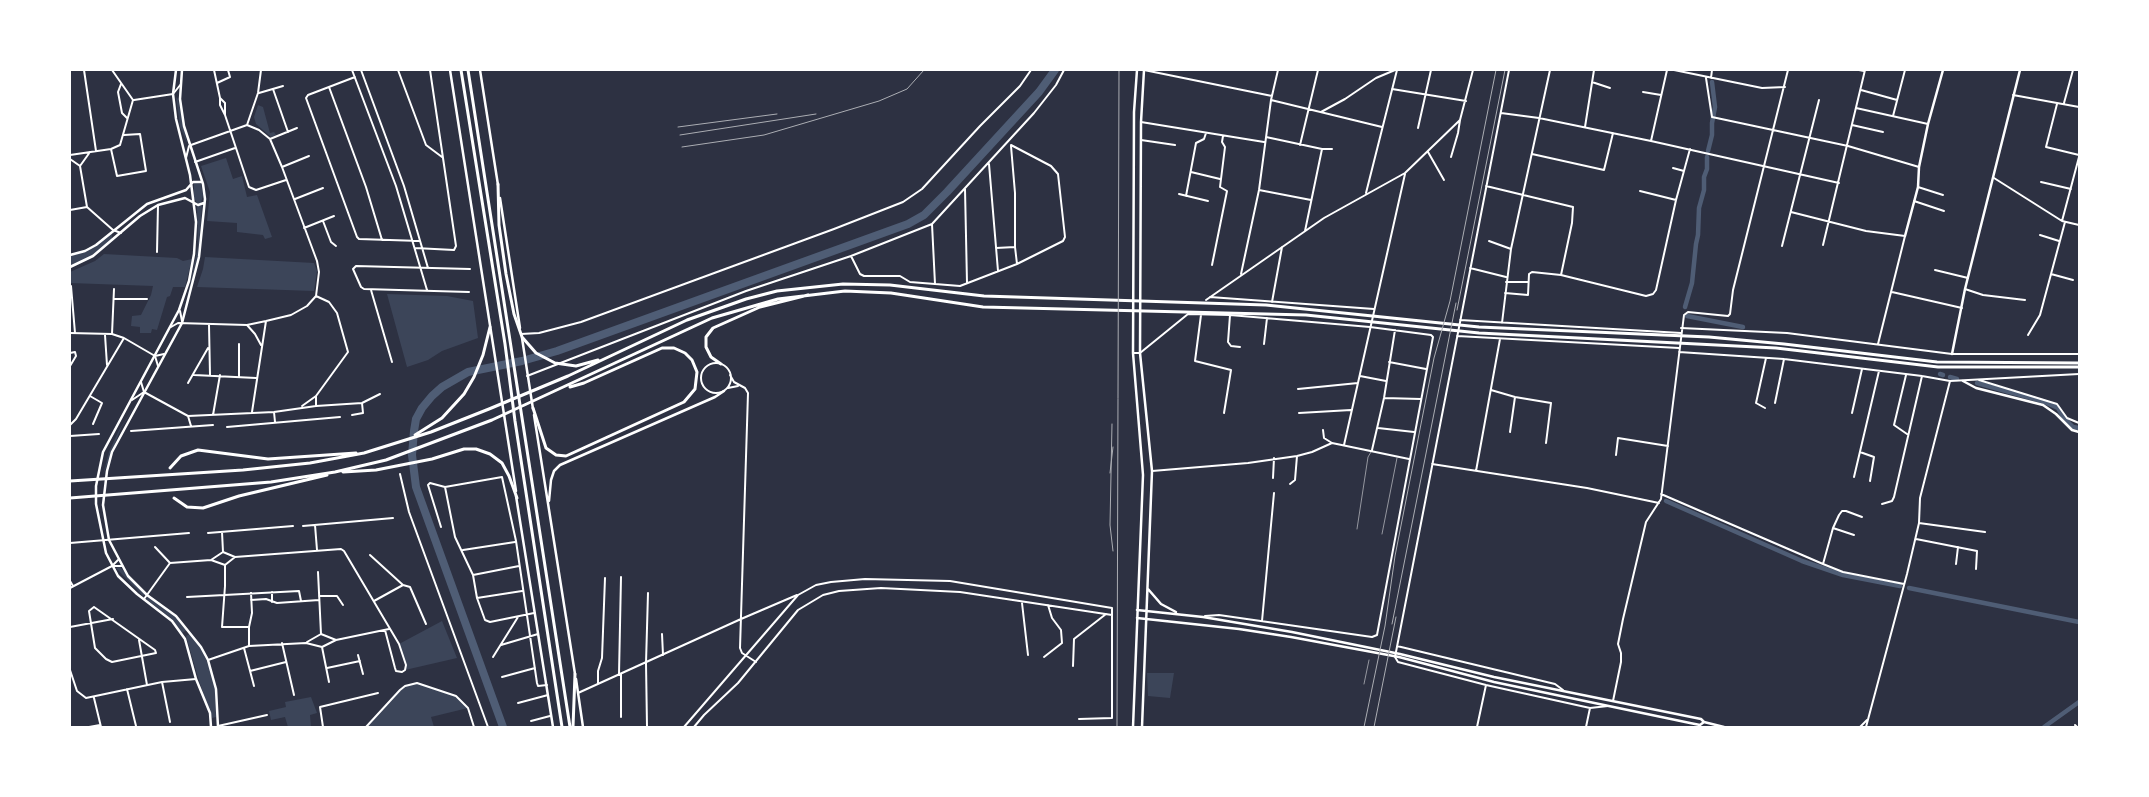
<!DOCTYPE html>
<style>
body{margin:0}
#map{position:relative;width:2149px;height:797px;overflow:hidden;background:#2d3142;font-family:"DM Sans",sans-serif}
canvas{display:block}
.frame{position:absolute;inset:0;border:71px solid #fff;pointer-events:none}
</style>
<div id="map">
<canvas width="2149" height="797"></canvas>
<div class="frame"></div>
</div>
<script>
const c = document.querySelector('canvas').getContext('2d');
c.lineJoin = 'round';
function paint(path, color) {
  c.fillStyle = color;
  c.fill(path, 'evenodd');
}
function poly(rows) {
  const path = new Path2D();
  for (const r of rows) {
    if (r.length === 3) {
      path.moveTo(r[0] + r[2], r[1]);
      path.arc(r[0], r[1], r[2], 0, 2 * Math.PI);
      continue;
    }
    path.moveTo(r[0], r[1]);
    for (let i = 2; i < r.length; i += 2) path.lineTo(r[i], r[i + 1]);
  }
  return path;
}
function strokePath(path, color, width, dash) {
  c.strokeStyle = color;
  c.lineWidth = width;
  c.lineCap = dash ? 'butt' : 'round';
  c.setLineDash(dash || []);
  c.stroke(path);
}
paint(poly([
 [176,97,178,99,187,143,180,127],
 [258,105,263,107,270,133,274,132,276,135,271,137,256,124,254,117],
 [226,158,233,179,242,176,247,197,257,195,272,237,265,239,263,235,237,232,237,223,207,221,210,192,201,166],
 [194,183,201,184,203,195,201,203,197,203,194,198],
 [197,206,202,206,198,257,184,314,198,246],
 [112,233,112,239,103,247,86,259,70,266,70,256,86,252],
 [104,254,177,258,183,261,192,259,185,287,173,287,170,296,167,297,157,330,152,329,151,333,140,333,140,327,131,326,132,316,141,315,151,295,153,286,70,283,70,272,95,261],
 [205,257,314,263,317,271,314,291,197,287,203,269],
 [387,294,447,296,473,301,478,338,442,351,428,360,407,367],
 [141,396,121,428,103,475,109,452,119,430],
 [120,567,145,594,143,596,116,568],
 [148,596,174,615,187,630,182,633,172,619,146,599],
 [442,621,457,658,405,670,406,665,399,644],
 [190,634,201,649,211,670,215,689,216,717,212,718,199,681,186,636],
 [1147,673,1174,673,1170,698,1148,696],
 [417,683,456,696,468,708,431,717,434,727,366,727,405,686],
 [311,697,317,713,310,715,311,727,288,727,285,717,271,720,269,711,286,707,285,702]
]), '#3c4559');
strokePath(poly([
 [1708,151,1712,135,1712,123,1715,107,1712,82],
 [1685,307,1692,283,1696,244,1698,235,1699,208,1704,190,1704,177,1707,169,1707,157],
 [1687,316,1743,327],
 [1940,374,1943,375],
 [1950,377,1957,379],
 [1977,383,2042,401,2058,408,2064,418,2073,427,2079,428],
 [1666,501,1802,561,1843,575,1900,586],
 [1909,588,2079,622],
 [2044,727,2079,702]
]), '#4f5d75', 4.5);
strokePath(poly([
 [503,727,416,487,412,455,414,431,416,419,422,408,432,396,442,387,468,372,522,361,557,351,908,224,924,215,947,192,1039,92,1055,70]
]), '#4f5d75', 8);
strokePath(poly([
 [1357,529,1368,457,1371,452],
 [1382,534,1397,458],
 [1364,684,1369,660]
]), '#fff', 0.5);
strokePath(poly([
 [84,70,96,151],
 [214,70,220,98,220,105,225,115,249,187,256,190,286,180],
 [352,70,396,186,427,290],
 [361,70,404,186,428,268],
 [398,70,426,145,442,157],
 [1144,70,1272,96],
 [1509,70,1395,657,1398,662,1486,685,1590,708,1608,706],
 [1674,70,1762,88,1785,87],
 [1859,70,1864,71],
 [355,77,308,95,306,98,357,237,359,239,420,241],
 [1706,78,1712,117,1848,146,1919,167],
 [1711,78,1712,70],
 [1592,82,1610,88],
 [217,83,230,77,228,70],
 [121,84,118,92,122,113,127,118],
 [329,87,366,187,382,240],
 [273,89,288,132],
 [1392,89,1466,101],
 [1861,90,1897,100],
 [1643,92,1661,95],
 [259,93,283,86],
 [2013,95,2079,107],
 [220,98,225,103,225,115],
 [134,100,173,94,181,84],
 [1271,100,1382,127],
 [2064,103,2073,70],
 [2057,104,2046,147,2079,155],
 [1856,108,1928,124],
 [1321,112,1345,99,1376,78,1395,70],
 [1501,113,1539,118,1651,141,1839,183],
 [1893,116,1905,70],
 [1141,122,1264,142],
 [247,125,258,93,261,70],
 [1852,125,1883,132],
 [1585,127,1594,70],
 [1418,128,1431,70],
 [1266,137,1322,149,1332,149],
 [270,139,297,128],
 [1141,140,1175,145],
 [1651,141,1667,70],
 [191,145,247,125],
 [1300,145,1318,70],
 [1011,146,1015,193,1015,247,1017,264],
 [111,149,117,176,146,171,140,134,124,135],
 [1428,152,1444,180],
 [1532,154,1604,170,1613,133],
 [70,155,111,149,120,145,133,100,112,70],
 [1451,157,1458,133,1460,120],
 [186,158,189,146],
 [70,159,80,166,87,207,113,230,121,233],
 [195,162,235,148],
 [989,164,998,271],
 [80,166,90,152],
 [282,167,309,156],
 [1673,168,1684,171],
 [1191,172,1220,179],
 [1994,178,2062,221,2079,225],
 [2041,182,2071,189],
 [1486,186,1573,207,1572,223,1561,275],
 [1918,187,1943,195],
 [965,189,967,283],
 [1259,190,1311,200],
 [1640,191,1676,200],
 [1366,193,1397,70],
 [1179,194,1208,201],
 [1186,196,1196,143,1204,139,1206,133],
 [295,199,323,188],
 [1914,201,1944,211],
 [70,210,87,207],
 [1791,212,1866,231,1905,236,1878,344],
 [323,221,331,242,336,246],
 [2062,221,2079,157],
 [932,224,935,284],
 [304,228,334,216],
 [1305,231,1322,149],
 [2040,235,2059,241],
 [1489,241,1511,249],
 [1823,245,1865,70],
 [1782,246,1819,100],
 [415,248,454,250,456,246,430,70],
 [996,248,1015,247],
 [157,252,158,205],
 [851,256,860,274,864,276,900,276,910,282,960,286,1017,264,1063,241,1065,237,1058,174,1051,166,1011,145],
 [1212,265,1227,191,1220,187,1225,147,1222,142,1223,136],
 [1470,268,1506,277],
 [1935,270,1968,278],
 [1241,274,1259,190,1271,100,1278,70],
 [2051,274,2073,280],
 [1506,282,1528,282],
 [71,286,75,333],
 [1965,289,1983,295,2025,300],
 [371,290,392,362],
 [469,292,364,289,361,287,353,269,356,266,470,269],
 [1892,292,1962,308],
 [1505,293,1528,295,1529,274,1532,272,1561,275,1646,296,1653,294,1656,290,1676,200,1690,149],
 [1210,297,1374,309],
 [114,299,147,299],
 [1206,300,1324,218,1405,173,1460,120,1473,70],
 [1272,302,1282,247],
 [180,311,182,321],
 [1188,314,1230,315,1370,327,1431,335,1433,337,1377,635,1372,637,1219,615,1205,616],
 [1201,315,1195,361,1231,370,1224,413],
 [1230,315,1228,342,1231,346,1240,347],
 [1460,320,1681,333],
 [1502,323,1511,249,1550,70],
 [209,325,210,375],
 [247,325,255,334,261,345],
 [171,327,178,323,247,325,266,321,291,315,307,306,316,296,319,272,317,261,282,167,270,139,259,130,247,125],
 [1681,328,1787,333,1952,354,2079,354],
 [70,333,112,334,124,338,155,356,164,354],
 [112,334,114,289],
 [521,334,539,333,581,322,834,229,903,202,922,189,980,126,1020,86,1031,70],
 [105,335,107,365],
 [2028,335,2040,315,2065,222],
 [1457,336,1679,348],
 [239,344,239,376],
 [1264,344,1267,318],
 [1679,352,1784,359,1922,376,1950,381,2079,374],
 [70,353,75,352,76,356,70,366],
 [1134,353,1140,353,1188,314],
 [155,356,158,366],
 [1389,362,1426,369],
 [716,378,15],
 [194,375,256,378],
 [730,375,734,382,745,388,748,393,740,648,742,653,756,662],
 [1906,375,1894,425,1907,434],
 [527,376,746,291,851,256,932,224,1034,113,1056,85,1064,70],
 [1360,376,1386,381],
 [1979,380,2057,404,2067,418,2079,423],
 [141,382,144,392,188,416,274,412,316,406,362,403,380,394],
 [188,383,208,348],
 [728,388,738,386],
 [1298,389,1358,383],
 [1491,390,1515,397,1551,403,1546,443],
 [90,396,102,403,93,424],
 [316,396,316,406],
 [1384,398,1421,399],
 [132,400,144,392],
 [1775,403,1784,359],
 [302,406,316,396,348,352,337,313,329,302,316,296],
 [1765,408,1756,403,1766,358],
 [252,412,266,321],
 [274,412,275,422],
 [1299,413,1351,410],
 [1852,413,1862,369],
 [213,415,220,375],
 [352,415,363,413,362,403],
 [188,416,191,426],
 [70,425,76,419,124,338],
 [227,427,340,417],
 [1378,428,1414,432],
 [1323,430,1324,438,1332,443],
 [131,431,213,425],
 [1510,432,1515,397],
 [70,436,99,434],
 [1344,445,1405,174],
 [1372,450,1384,398,1395,330],
 [1860,452,1874,457,1870,481],
 [1616,455,1618,438,1668,446],
 [1432,464,1587,488,1659,503],
 [1152,471,1248,463,1297,456,1312,452,1332,443,1409,459],
 [1476,471,1500,339],
 [400,474,409,512,488,727],
 [1854,477,1879,371],
 [1273,478,1274,458],
 [1290,484,1295,480,1297,456],
 [445,487,455,537,473,575,477,598,485,620,490,622,534,613],
 [1661,494,1823,564,1843,572,1904,584],
 [1882,504,1892,501,1894,497,1922,376],
 [1919,523,1985,532],
 [315,525,317,550],
 [303,526,393,518],
 [441,527,428,485,430,483,445,487,502,477,516,541,537,683,538,686,547,685],
 [1833,528,1854,535],
 [222,532,223,552],
 [208,533,293,526],
 [1916,539,1977,551,1976,569],
 [70,543,189,533],
 [155,547,170,563],
 [463,550,515,542],
 [370,555,403,585,410,587,426,624],
 [211,560,223,552,235,557,341,549,344,551,399,644,406,665,405,670,402,672,396,671,395,668,385,630],
 [1823,564,1833,528,1839,515,1842,511,1846,511,1862,517],
 [1956,564,1958,547],
 [225,565,225,586,222,627,249,627],
 [112,566,122,566],
 [318,572,321,634],
 [473,575,519,566],
 [70,581,73,586],
 [70,588,112,566,118,560],
 [272,592,272,602],
 [319,596,337,596,343,605],
 [187,597,299,591,301,601],
 [477,598,522,591],
 [144,599,170,563,211,560,225,565,235,557],
 [251,600,266,599,277,603,319,600],
 [374,601,403,585],
 [1022,603,1028,655],
 [94,607,155,650,156,653,112,662,106,659,95,648,89,611,94,607],
 [1262,621,1274,493],
 [70,627,113,619],
 [662,634,663,655],
 [139,640,147,685],
 [307,642,321,634,336,640],
 [282,643,294,695],
 [249,645,249,627,252,613,251,593],
 [501,645,538,634],
 [1397,646,1555,684,1563,690],
 [322,647,329,682],
 [244,648,254,686],
 [358,655,363,674],
 [493,657,518,617],
 [1044,657,1062,643,1061,630,1052,618,1048,605],
 [208,660,249,646,306,643,322,647,336,640,389,629],
 [1073,666,1074,639,1106,614],
 [327,668,360,661],
 [70,670,77,691,86,698,162,682,196,679],
 [250,671,286,662],
 [619,674,621,577],
 [502,677,535,668],
 [162,682,170,722],
 [598,684,598,671,602,658,605,578],
 [127,689,136,726],
 [578,693,741,619,797,595],
 [94,698,101,727],
 [1613,701,1621,662,1621,653,1618,644,1623,619,1646,522,1661,499,1684,315,1688,312,1728,316,1730,314,1733,290,1788,70],
 [518,703,548,695],
 [621,717,621,674],
 [531,721,550,716],
 [2075,725,2077,727],
 [218,726,267,715],
 [89,727,100,725],
 [323,727,320,707,378,693],
 [366,727,400,690,405,686,417,683,456,696,468,708,474,727],
 [647,727,646,663,648,593],
 [684,727,798,595,816,585,831,582,865,579,950,581,1112,608,1112,718,1079,719],
 [694,727,704,715,738,683,798,610,823,595,839,591,881,588,960,592,1112,615],
 [1477,727,1486,685],
 [1586,727,1590,708],
 [1860,727,1867,720],
 [1866,727,1907,574,1919,523,1920,498,1950,381]
]), '#fff', 2);
strokePath(poly([
 [176,70,173,94,176,119,190,175,196,222,194,254,189,281,179,310,103,452,96,486,96,504,106,553,118,576,137,594,172,621,185,639,196,679,210,713,211,727],
 [182,70,180,99,184,126,203,184,205,199,199,257,182,323,112,452,107,471,103,505,109,540,128,576,147,595,176,616,201,647,208,660,216,689,218,727],
 [70,255,85,251,96,245,147,204,186,190,193,182,202,182],
 [70,267,93,256,140,216,158,205,185,198,198,205,204,203],
 [1952,354,1965,289,2020,70]
]), '#fff', 2.5);
strokePath(poly([
 [1905,236,1918,187,1919,167,1928,124,1943,70],
 [1963,381,1976,388,2043,405,2056,414,2072,430,2079,432],
 [1148,589,1161,604,1176,612],
 [1137,610,1203,617,1292,632,1400,654,1494,677,1701,719,1704,722],
 [1137,618,1239,629,1291,637,1399,657,1494,682,1690,723,1700,725,1704,722,1724,727],
 [1133,727,1143,475,1133,353,1134,112,1137,70],
 [1142,727,1152,471,1140,353,1141,122,1144,70]
]), '#fff', 2.5);
strokePath(poly([
 [450,70,516,491],
 [480,70,498,185],
 [500,198,520,328],
 [522,338,533,409],
 [534,415,575,674],
 [516,496,553,727],
 [549,501,551,480,554,471,560,465,715,397,724,391],
 [576,679,583,727]
]), '#fff', 2.5);
strokePath(poly([
 [461,70,505,344,515,421,562,727],
 [468,70,570,727],
 [573,727,575,674]
]), '#fff', 3);
strokePath(poly([
 [498,184,499,225,506,274,514,314,522,337,536,353,555,363,576,366,598,360],
 [721,364,711,357,706,347,706,337,713,328,760,307,808,295],
 [533,408,546,448,556,455,566,456,684,402,695,389,697,372,692,360,685,353,674,348,662,348,584,383,570,387],
 [415,435,442,418,464,394,474,377,483,355,490,327],
 [170,468,181,456,198,450,268,459,356,453],
 [343,472,376,470,432,459,464,449,476,449,490,454,502,463,509,476,517,498],
 [70,481,243,470,310,463,364,453,431,432,489,409,568,376,687,320,746,299,777,291,843,284,890,285,984,296,1266,305,1479,327,1709,337,1784,344,1937,362,2079,363],
 [70,498,271,482,335,472,386,460,492,420,712,318,778,299,845,291,891,293,983,307,1306,315,1479,333,1776,348,1938,367,2079,367],
 [174,498,187,507,203,508,239,496,327,475]
]), '#fff', 3);
strokePath(poly([
 [678,127,777,114],
 [680,135,816,114],
 [682,147,764,135,879,101,907,89,924,70],
 [1457,310,1505,70],
 [1112,424,1110,525,1113,551],
 [1110,473,1113,447],
 [1392,624,1456,303],
 [1117,727,1119,70],
 [1364,727,1385,626,1395,556,1434,358,1450,301,1496,70],
 [1374,727,1396,617]
]), '#abadb3', 1);
</script>
